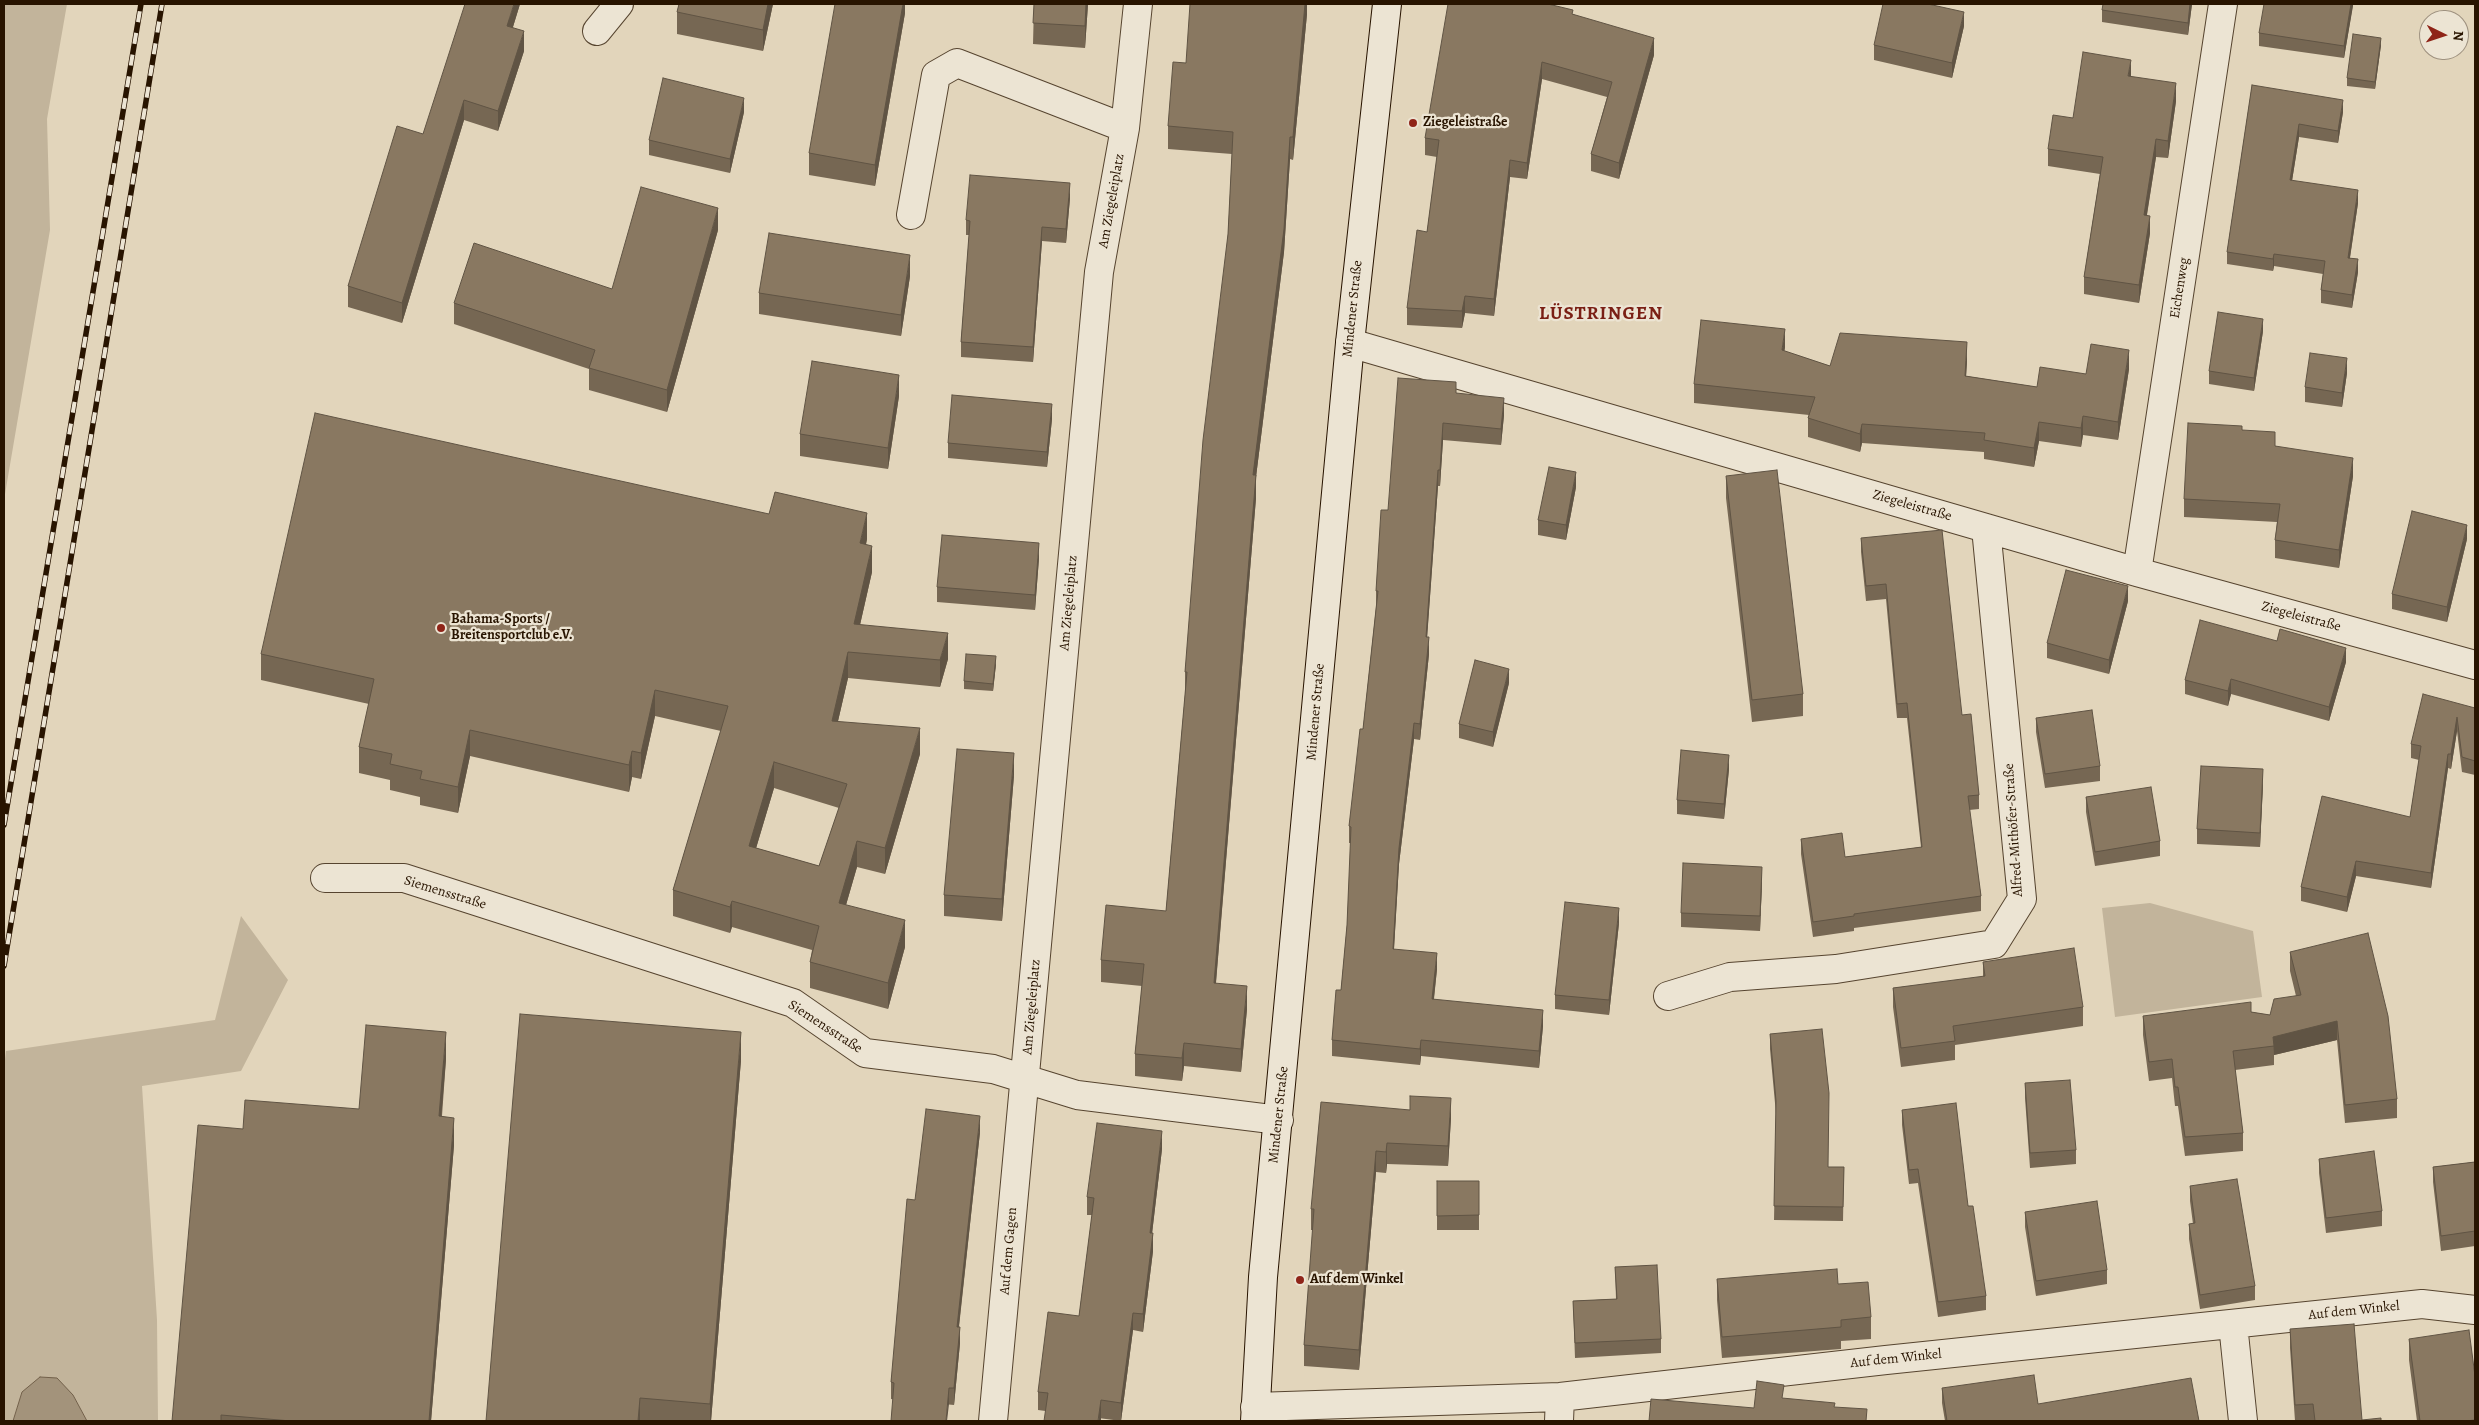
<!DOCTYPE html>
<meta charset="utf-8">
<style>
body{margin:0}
#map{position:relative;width:2479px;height:1425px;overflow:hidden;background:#e2d5bb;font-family:Alegreya,serif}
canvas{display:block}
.frame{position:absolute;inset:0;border:5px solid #281400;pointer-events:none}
.north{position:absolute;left:2419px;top:10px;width:50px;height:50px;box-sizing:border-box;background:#ece4d3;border:1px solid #9e917f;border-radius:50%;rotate:94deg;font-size:14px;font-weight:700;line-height:20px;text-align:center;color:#281400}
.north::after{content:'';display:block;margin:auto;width:18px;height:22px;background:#8f2418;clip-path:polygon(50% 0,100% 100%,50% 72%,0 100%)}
</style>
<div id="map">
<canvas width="2479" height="1425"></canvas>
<div class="frame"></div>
<div class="north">N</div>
</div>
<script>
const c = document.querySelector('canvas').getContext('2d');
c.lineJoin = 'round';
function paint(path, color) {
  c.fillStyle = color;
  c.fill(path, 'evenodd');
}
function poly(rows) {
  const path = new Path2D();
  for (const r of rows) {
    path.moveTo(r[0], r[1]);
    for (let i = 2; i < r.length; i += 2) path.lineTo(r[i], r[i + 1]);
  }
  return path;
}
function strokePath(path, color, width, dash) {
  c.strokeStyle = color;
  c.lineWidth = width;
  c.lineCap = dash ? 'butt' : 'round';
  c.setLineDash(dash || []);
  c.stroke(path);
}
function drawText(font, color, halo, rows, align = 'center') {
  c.font = font + ' Alegreya,serif';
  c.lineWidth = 4.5;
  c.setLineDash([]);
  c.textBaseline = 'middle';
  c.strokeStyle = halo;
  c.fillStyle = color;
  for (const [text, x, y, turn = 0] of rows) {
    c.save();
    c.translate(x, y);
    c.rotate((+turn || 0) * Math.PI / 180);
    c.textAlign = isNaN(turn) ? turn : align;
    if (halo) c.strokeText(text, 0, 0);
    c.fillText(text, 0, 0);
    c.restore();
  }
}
paint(poly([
 [4,4,67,4,47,119,50,230,4,500],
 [2150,903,2253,931,2262,997,2115,1017,2102,908],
 [241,916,288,980,241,1071,142,1086,157,1320,158,1421,87,1421,73,1395,22,1392,13,1421,4,1421,4,1067,6,1051,215,1020]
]), '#c2b49b');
const water = poly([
 [40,1377,57,1378,73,1395,87,1421,13,1421,22,1392,40,1377]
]);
paint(water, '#a3937b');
strokePath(water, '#72604a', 1);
const minor = poly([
 [597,31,619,4],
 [911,215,936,75,957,63,1125,128],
 [1350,343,2137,572,2475,665],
 [2137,572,2223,4],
 [325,878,404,878,793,1003,865,1053,993,1069,1077,1095,1279,1120],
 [1668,996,1730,977,1836,969,1994,944,2022,899,1986,528],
 [2233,1324,2243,1421],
 [1255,1407,1560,1397,1886,1360,2422,1304,2475,1310],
 [993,1421,1099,272,1125,128,1138,4],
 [1559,1421,1560,1397]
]);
const secondary = poly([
 [1255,1421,1263,1277,1350,343,1387,4]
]);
strokePath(minor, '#56442f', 30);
strokePath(secondary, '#281400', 30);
strokePath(minor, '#ece4d3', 28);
strokePath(secondary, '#ece4d3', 28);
const rail = poly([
 [4,825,141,4],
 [4,966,162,4]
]);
strokePath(rail, '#281400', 5.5);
strokePath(rail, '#ece4d3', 4, [11]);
paint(poly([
 [520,4,513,27,524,51,498,131,464,120,402,323,348,307,348,286,423,134],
 [679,4,773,4,763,51,677,34,677,12],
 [905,4,905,13,875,186,809,175,809,153],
 [1034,4,1088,4,1085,48,1033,44],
 [1307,4,1307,14,1293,160,1290,159,1284,252,1256,477,1256,498,1216,983,1247,1009,1241,1072,1184,1066,1182,1081,1135,1076,1135,1054,1142,986,1101,982,1101,960,1166,911,1185,695,1185,672,1228,234,1232,154,1168,149,1168,126,1186,63],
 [2192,4,2188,35,2102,22,2102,10],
 [2353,4,2344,58,2259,46,2259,33],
 [1573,14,1654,55,1619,179,1591,171,1591,154,1607,97,1542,79,1527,179,1510,177,1494,316,1465,313,1462,328,1407,325,1407,308,1427,232,1437,157,1425,155,1425,138],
 [1964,26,1952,78,1874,60,1874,45],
 [2381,45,2375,89,2347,86,2347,78],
 [2131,77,2176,101,2168,158,2156,157,2147,215,2150,233,2139,303,2084,294,2084,277,2100,174,2048,166,2048,149,2073,118],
 [2252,85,2343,112,2338,143,2299,137,2292,181,2358,203,2350,258,2358,272,2352,308,2321,303,2321,290,2323,274,2274,266,2273,271,2227,264,2227,252],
 [744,112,730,173,649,155,649,140],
 [1070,198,1066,243,1042,241,1033,362,961,357,961,342,969,235,966,235,966,220],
 [718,230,667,412,589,390,589,369,454,324,454,303,612,289],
 [910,276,901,336,759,314,759,293],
 [2263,331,2254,391,2209,384,2209,371],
 [1785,347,1784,351,1830,366,1967,361,1966,376,2037,387,2086,374,2129,369,2118,440,2083,435,2081,447,2039,441,2034,467,1984,459,1984,452,1862,443,1860,452,1808,437,1808,418,1809,415,1694,403,1694,384],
 [2347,373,2342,407,2305,402,2305,387],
 [1456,393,1504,415,1501,445,1443,440,1440,486,1438,486,1427,637,1429,654,1420,740,1414,739,1399,864,1394,949,1437,969,1434,999,1543,1026,1539,1068,1421,1056,1420,1065,1332,1056,1332,1040,1341,990,1347,925,1351,843,1349,843,1349,826,1363,729,1376,607,1376,591,1388,510],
 [899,396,888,469,800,456,800,434],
 [1052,419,1047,467,948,458,948,443],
 [2242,430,2275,446,2353,476,2339,568,2275,558,2275,540,2277,522,2184,517,2184,499],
 [1726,476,1803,694,1803,716,1752,722,1726,498],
 [1576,487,1566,540,1538,535,1538,520],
 [1861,538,1962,715,1979,795,1979,809,1969,810,1981,896,1981,911,1854,928,1854,931,1813,937,1801,854,1801,839,1845,857,1921,847,1907,718,1897,718,1886,599,1866,601,1861,552],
 [867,539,866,545,872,572,860,625,948,659,940,687,848,678,838,721,920,754,885,874,857,867,846,905,905,947,888,1009,810,988,810,962,812,950,732,927,730,933,673,916,673,890,721,731,655,716,641,779,632,777,629,792,470,756,458,813,420,805,420,797,390,790,390,780,359,773,359,747,369,704,261,680,261,654],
 [774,788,839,808,819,866,756,848],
 [2467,539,2447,622,2392,609,2392,594],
 [1039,558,1035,610,937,602,937,587],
 [2128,601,2109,674,2047,658,2047,643],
 [2346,662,2329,721,2231,694,2228,706,2185,694,2185,680],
 [996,664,993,691,964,689,964,681],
 [1509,683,1493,747,1459,738,1459,724],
 [2475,708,2475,775,2462,772,2457,731,2451,769,2448,768,2431,888,2356,876,2347,912,2301,901,2301,887,2410,817,2419,760,2411,758,2411,744],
 [2036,718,2100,766,2100,781,2045,788,2036,732],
 [1729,769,1724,819,1677,814,1677,800],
 [1014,775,1002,921,944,916,944,895],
 [2263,784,2260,847,2197,844,2197,829],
 [2086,797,2160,841,2160,856,2095,866,2086,812],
 [2474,851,2475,851,2475,882,2474,872],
 [1762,882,1760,931,1681,927,1681,913],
 [1619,923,1609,1015,1555,1009,1555,995],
 [2290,952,2397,1099,2397,1118,2345,1123,2337,1040,2274,1055,2274,1065,2235,1070,2243,1133,2243,1151,2185,1156,2178,1106,2175,1106,2172,1078,2149,1081,2143,1035,2143,1016,2251,1012,2270,1015,2296,996,2290,971],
 [1983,962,2083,1007,2083,1026,1955,1045,1955,1060,1901,1067,1893,1007,1893,988,1983,977],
 [1770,1034,1828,1167,1844,1167,1843,1221,1774,1220,1776,1114,1770,1049],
 [446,1059,442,1116,454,1145,431,1421,172,1421,243,1129,359,1109],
 [741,1060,711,1421,486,1421],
 [2025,1083,2076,1150,2076,1164,2030,1168,2025,1098],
 [1410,1110,1451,1118,1448,1166,1387,1164,1386,1173,1376,1172,1359,1370,1304,1366,1304,1345,1313,1230,1311,1230,1311,1209],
 [1902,1110,1968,1206,1986,1296,1986,1310,1938,1317,1918,1183,1909,1184,1902,1125],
 [980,1132,959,1327,960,1343,954,1405,891,1399,891,1382,915,1200],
 [1162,1149,1152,1233,1153,1251,1143,1332,1133,1330,1121,1421,1038,1410,1038,1392,1079,1316,1092,1215,1087,1215,1087,1197],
 [2319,1159,2382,1211,2382,1226,2326,1233,2319,1173],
 [2475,1162,2475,1246,2441,1251,2433,1182,2433,1167],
 [1437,1181,1479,1181,1479,1230,1437,1230],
 [2190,1186,2255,1286,2255,1300,2200,1309,2189,1239,2189,1224,2193,1224,2190,1201],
 [2025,1212,2107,1270,2107,1284,2036,1296,2025,1227],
 [1615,1267,1661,1339,1661,1353,1575,1358,1573,1301,1616,1299],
 [1717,1279,1838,1284,1871,1317,1871,1339,1841,1341,1841,1349,1722,1358,1717,1300],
 [2290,1329,2362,1420,2381,1421,2295,1421,2290,1348],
 [2409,1339,2475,1376,2475,1421,2417,1421,2409,1360],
 [1942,1388,2038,1404,2199,1421,1945,1421,1942,1403]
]), '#766753');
paint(poly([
 [514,4,520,4,507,46,507,26],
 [768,4,773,4,763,51,763,30],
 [903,4,905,4,905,13,875,186,875,165],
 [1086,4,1088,4,1085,48,1085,26],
 [1305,4,1307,4,1307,14,1293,160,1293,137],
 [2190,4,2192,4,2188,35,2188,23],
 [2351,4,2353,4,2353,6,2344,58,2344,46],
 [1964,12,1964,26,1952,78,1952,63],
 [524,31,524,51,498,131,498,111],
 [1654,38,1654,55,1619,179,1619,163],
 [2381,38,2381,45,2375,89,2375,82],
 [2131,60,2131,78,2128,76],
 [1542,62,1542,79,1527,179,1527,163],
 [2176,83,2176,101,2168,158,2168,141],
 [744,98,744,112,730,173,730,159],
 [464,100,464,120,402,323,402,303],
 [2343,100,2343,112,2338,143,2338,131],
 [2299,124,2299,137,2290,193,2290,180],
 [1290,137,1290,159,1284,252,1256,477,1256,498,1214,1005,1214,983,1253,475],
 [2156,139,2156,157,2144,232,2144,215],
 [1510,160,1510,177,1494,316,1494,299],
 [1070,183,1070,198,1066,243,1066,229],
 [2358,190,2358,203,2348,270,2348,258],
 [718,208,718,230,667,412,667,390],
 [2150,216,2150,233,2139,303,2139,285],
 [1042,227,1042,241,1033,362,1033,347],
 [2274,254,2274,266,2273,271,2273,259],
 [910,255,910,276,901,336,901,315],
 [2358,259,2358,272,2352,308,2352,295],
 [1465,296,1465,313,1462,328,1462,311],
 [2263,319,2263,331,2254,391,2254,378],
 [1785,329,1785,347,1782,369,1782,350],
 [1967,342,1967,361,1965,394,1965,376],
 [2129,350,2129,369,2118,440,2118,422],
 [2347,358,2347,373,2342,407,2342,393],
 [899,375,899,396,888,469,888,448],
 [1504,398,1504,415,1501,445,1501,429],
 [1052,404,1052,419,1047,467,1047,452],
 [2083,416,2083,435,2081,447,2081,428],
 [2039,422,2039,441,2034,467,2034,448],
 [1443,423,1443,440,1440,486,1440,470],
 [1862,424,1862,443,1860,452,1860,434],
 [2353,458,2353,476,2339,568,2339,550],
 [1438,470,1438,486,1426,653,1426,637],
 [1576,472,1576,487,1566,540,1566,525],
 [867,513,867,539,860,569,860,543],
 [2467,525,2467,539,2447,622,2447,607],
 [1039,543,1039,558,1035,610,1035,595],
 [872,546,872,572,854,651,854,624],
 [2128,586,2128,601,2109,674,2109,660],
 [948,633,948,659,940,687,940,660],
 [1429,637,1429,654,1420,740,1420,724],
 [2346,648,2346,662,2329,721,2329,707],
 [848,652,848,678,832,747,832,721],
 [996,656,996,664,993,691,993,684],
 [1509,669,1509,683,1493,747,1493,732],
 [2231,679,2231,694,2228,706,2228,691],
 [655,690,655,716,641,779,641,753],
 [2457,717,2457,731,2451,769,2451,754],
 [1414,723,1414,739,1399,864,1393,965,1393,949,1399,848],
 [920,728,920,754,885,874,885,848],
 [470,730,470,756,458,813,458,787],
 [632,751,632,777,629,792,629,765],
 [1014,753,1014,775,1002,921,1002,899],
 [2448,754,2448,768,2431,888,2431,873],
 [1729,755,1729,769,1724,819,1724,804],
 [774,762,774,788,749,872,749,846],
 [2263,769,2263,784,2260,847,2260,833],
 [857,841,857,867,839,929,839,903],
 [2356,861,2356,876,2347,912,2347,897],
 [1762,867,1762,882,1760,931,1760,916],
 [732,901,732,927,730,933,730,907],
 [1619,908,1619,923,1609,1015,1609,1000],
 [905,920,905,947,888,1009,888,983],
 [1437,953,1437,969,1432,1015,1432,999],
 [1247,986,1247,1009,1241,1072,1241,1049],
 [1543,1010,1543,1026,1539,1068,1539,1051],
 [2337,1021,2337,1040,2274,1055,2273,1037],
 [446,1032,446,1059,439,1143,439,1116],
 [741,1032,741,1060,711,1421,710,1421,710,1404],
 [1421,1040,1421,1056,1420,1065,1420,1049],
 [1184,1043,1184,1066,1182,1081,1182,1058],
 [1451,1098,1451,1118,1448,1166,1448,1146],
 [980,1116,980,1132,957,1343,957,1327],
 [454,1118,454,1145,431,1421,429,1421],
 [1162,1131,1162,1149,1150,1251,1150,1233],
 [1387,1143,1387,1164,1386,1173,1386,1152],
 [1376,1151,1376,1172,1359,1370,1359,1350],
 [1153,1233,1153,1251,1143,1332,1143,1314],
 [1133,1313,1133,1330,1121,1421,1121,1403],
 [960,1327,960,1343,954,1405,954,1388],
 [949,1388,949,1404,947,1421,946,1421],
 [640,1398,640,1421,638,1421],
 [1101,1400,1101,1421,1098,1421]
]), '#605444');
const building = poly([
 [465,4,514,4,507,26,524,31,498,111,464,100,402,303,348,286,397,126,423,134,465,4],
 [679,4,768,4,763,30,677,12,679,4],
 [835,4,903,4,875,165,809,153,835,4],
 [1034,4,1086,4,1085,26,1033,23,1034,4],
 [1190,4,1305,4,1293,137,1290,137,1284,229,1253,475,1256,475,1214,983,1247,986,1241,1049,1184,1043,1182,1058,1135,1054,1144,964,1101,960,1106,905,1166,911,1187,672,1185,672,1203,440,1228,234,1233,132,1168,126,1173,62,1186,63,1190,4],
 [1448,4,1548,4,1573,10,1572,14,1654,38,1619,163,1591,154,1612,82,1542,62,1527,163,1510,160,1494,299,1465,296,1462,311,1407,308,1417,230,1427,232,1439,140,1425,138,1448,4],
 [1883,4,1928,4,1964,12,1952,63,1874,45,1883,4],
 [2103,4,2190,4,2188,23,2102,10,2103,4],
 [2264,4,2351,4,2344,46,2259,33,2264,4],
 [2353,34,2381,38,2375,82,2347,78,2353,34],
 [2083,52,2131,60,2128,76,2176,83,2168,141,2156,139,2144,215,2150,216,2139,285,2084,277,2103,157,2048,149,2053,115,2073,118,2083,52],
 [663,78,744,98,730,159,649,140,663,78],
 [2252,85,2343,100,2338,131,2299,124,2290,180,2358,190,2348,258,2358,259,2352,295,2321,290,2325,261,2274,254,2273,259,2227,252,2252,85],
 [970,175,1070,183,1066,229,1042,227,1033,347,961,342,970,221,966,220,970,175],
 [641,187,718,208,667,390,589,368,595,350,454,303,474,243,612,289,641,187],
 [769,233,910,255,901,315,759,293,769,233],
 [2218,312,2263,319,2254,378,2209,371,2218,312],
 [1701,320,1785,329,1782,350,1830,366,1840,333,1967,342,1965,376,2037,387,2040,367,2086,374,2091,344,2129,350,2118,422,2083,416,2081,428,2039,422,2034,448,1984,440,1985,433,1862,424,1860,434,1808,418,1815,397,1694,384,1701,320],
 [2310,353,2347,358,2342,393,2305,387,2310,353],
 [812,361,899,375,888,448,800,434,812,361],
 [1398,378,1456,382,1456,393,1504,398,1501,429,1443,423,1440,470,1438,470,1426,637,1429,637,1420,724,1414,723,1399,848,1393,949,1437,953,1432,999,1543,1010,1539,1051,1421,1040,1420,1049,1332,1040,1336,990,1341,990,1347,925,1351,827,1349,826,1360,729,1363,729,1378,591,1376,591,1381,510,1388,510,1398,378],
 [952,395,1052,404,1047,452,948,443,952,395],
 [315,413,769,514,775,492,867,513,860,543,872,546,854,624,948,633,940,660,848,652,832,721,920,728,885,848,857,841,839,903,905,920,888,983,810,962,819,926,732,901,730,907,673,890,728,706,655,690,641,753,632,751,629,765,470,730,458,787,420,779,422,771,390,764,392,754,359,747,374,679,261,654,315,413],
 [774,762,847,784,819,866,749,846,774,762],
 [2188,423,2242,426,2242,430,2275,432,2275,446,2353,458,2339,550,2275,540,2280,504,2184,499,2188,423],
 [1549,467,1576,472,1566,525,1538,520,1549,467],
 [1777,470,1803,694,1752,700,1726,476,1777,470],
 [2412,511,2467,525,2447,607,2392,594,2412,511],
 [1942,530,1962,715,1971,714,1979,795,1968,796,1981,896,1854,914,1854,916,1813,922,1801,839,1842,833,1845,857,1922,847,1907,703,1897,704,1886,584,1866,586,1861,538,1942,530],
 [942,535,1039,543,1035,595,937,587,942,535],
 [2066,570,2128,586,2109,660,2047,643,2066,570],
 [2200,620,2277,641,2280,629,2346,648,2329,707,2231,679,2228,691,2185,680,2200,620],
 [966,654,996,656,993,684,964,681,966,654],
 [1475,660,1509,669,1493,732,1459,724,1475,660],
 [2423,694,2475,708,2475,761,2462,757,2457,717,2451,754,2448,754,2431,873,2356,861,2347,897,2301,887,2322,796,2410,817,2421,746,2411,744,2423,694],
 [2092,710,2100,766,2045,774,2036,718,2092,710],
 [957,749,1014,753,1002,899,944,895,957,749],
 [1681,750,1729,755,1724,804,1677,800,1681,750],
 [2201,766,2263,769,2260,833,2197,829,2201,766],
 [2151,787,2160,841,2095,852,2086,797,2151,787],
 [1683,863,1762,867,1760,916,1681,913,1683,863],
 [1565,902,1619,908,1609,1000,1555,995,1565,902],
 [2368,933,2388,1016,2397,1099,2345,1105,2337,1021,2273,1037,2274,1046,2233,1051,2243,1133,2185,1137,2178,1087,2175,1087,2172,1059,2149,1062,2143,1016,2251,1002,2251,1012,2270,1015,2274,999,2301,995,2290,952,2368,933],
 [2074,948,2083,1007,1953,1026,1955,1041,1901,1048,1893,988,1985,976,1983,962,2074,948],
 [520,1014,741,1032,710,1404,640,1398,638,1421,486,1421,520,1014],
 [366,1025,446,1032,439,1116,454,1118,429,1421,291,1421,221,1415,221,1421,172,1421,198,1125,243,1129,245,1100,359,1109,366,1025],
 [1822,1029,1829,1093,1828,1167,1844,1167,1843,1207,1774,1206,1776,1101,1770,1034,1822,1029],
 [2070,1080,2076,1150,2030,1153,2025,1083,2070,1080],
 [1410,1096,1451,1098,1448,1146,1387,1143,1386,1152,1376,1151,1359,1350,1304,1345,1314,1209,1311,1209,1321,1102,1410,1110,1410,1096],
 [1956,1103,1968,1206,1973,1206,1986,1296,1938,1302,1918,1169,1909,1170,1902,1110,1956,1103],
 [926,1109,980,1116,957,1327,960,1327,954,1388,949,1388,946,1421,891,1421,894,1383,891,1382,907,1199,915,1200,926,1109],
 [1097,1123,1162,1131,1150,1233,1153,1233,1143,1314,1133,1313,1121,1403,1101,1400,1098,1421,1044,1421,1048,1393,1038,1392,1048,1312,1079,1316,1094,1198,1087,1197,1097,1123],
 [2374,1151,2382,1211,2326,1218,2319,1159,2374,1151],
 [2475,1162,2475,1231,2441,1236,2433,1167,2475,1162],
 [2237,1179,2255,1286,2200,1295,2189,1224,2195,1223,2190,1186,2237,1179],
 [1437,1181,1479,1181,1479,1215,1437,1216,1437,1181],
 [2097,1201,2107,1270,2036,1281,2025,1212,2097,1201],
 [1657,1265,1661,1339,1575,1343,1573,1301,1617,1299,1615,1267,1657,1265],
 [1837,1269,1838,1284,1868,1282,1871,1317,1841,1320,1841,1327,1722,1337,1717,1279,1837,1269],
 [2354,1324,2362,1420,2381,1418,2381,1421,2315,1421,2313,1404,2295,1405,2290,1329,2354,1324],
 [2469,1330,2475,1376,2475,1420,2465,1421,2420,1421,2409,1339,2469,1330],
 [2034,1375,2038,1404,2191,1378,2199,1421,1947,1421,1942,1388,2034,1375],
 [1757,1381,1784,1385,1782,1398,1835,1403,1834,1407,1867,1409,1866,1421,1649,1421,1651,1399,1754,1408,1757,1381]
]);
paint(building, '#897861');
strokePath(building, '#605444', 1);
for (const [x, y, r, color] of [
 [1413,123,5,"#8f2418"],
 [441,628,5,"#8f2418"],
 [1300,1280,5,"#8f2418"]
]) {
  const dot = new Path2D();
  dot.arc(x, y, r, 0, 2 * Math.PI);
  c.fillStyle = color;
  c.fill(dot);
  strokePath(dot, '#ece4d3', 2);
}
drawText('bold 14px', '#281400', '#ece4d3', [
 ["Ziegeleistraße",1423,123],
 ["Bahama-Sports /",451,620],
 ["Breitensportclub e.V.",451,636],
 ["Auf dem Winkel",1310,1280]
], 'left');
drawText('14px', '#281400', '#ece4d3', [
 ["Am Ziegeleiplatz",1112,201,-80],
 ["Eichenweg",2180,288,-81],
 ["Mindener Straße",1353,309,-84],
 ["Ziegeleistraße",1912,506,16],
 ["Am Ziegeleiplatz",1069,603,-85],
 ["Ziegeleistraße",2301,617,15],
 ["Mindener Straße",1316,712,-85],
 ["Alfred-Mithöfer-Straße",2014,830,-94],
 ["Siemensstraße",445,893,17],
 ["Am Ziegeleiplatz",1032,1007,-85],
 ["Siemensstraße",825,1027,33],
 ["Mindener Straße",1279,1115,-84],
 ["Auf dem Gagen",1009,1251,-85],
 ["Auf dem Winkel",2354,1311,-6],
 ["Auf dem Winkel",1896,1359,-6]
]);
c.letterSpacing = '1px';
drawText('bold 19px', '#7a1f14', '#ece4d3', [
 ["LÜSTRINGEN",1601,314]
]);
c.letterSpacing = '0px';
</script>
